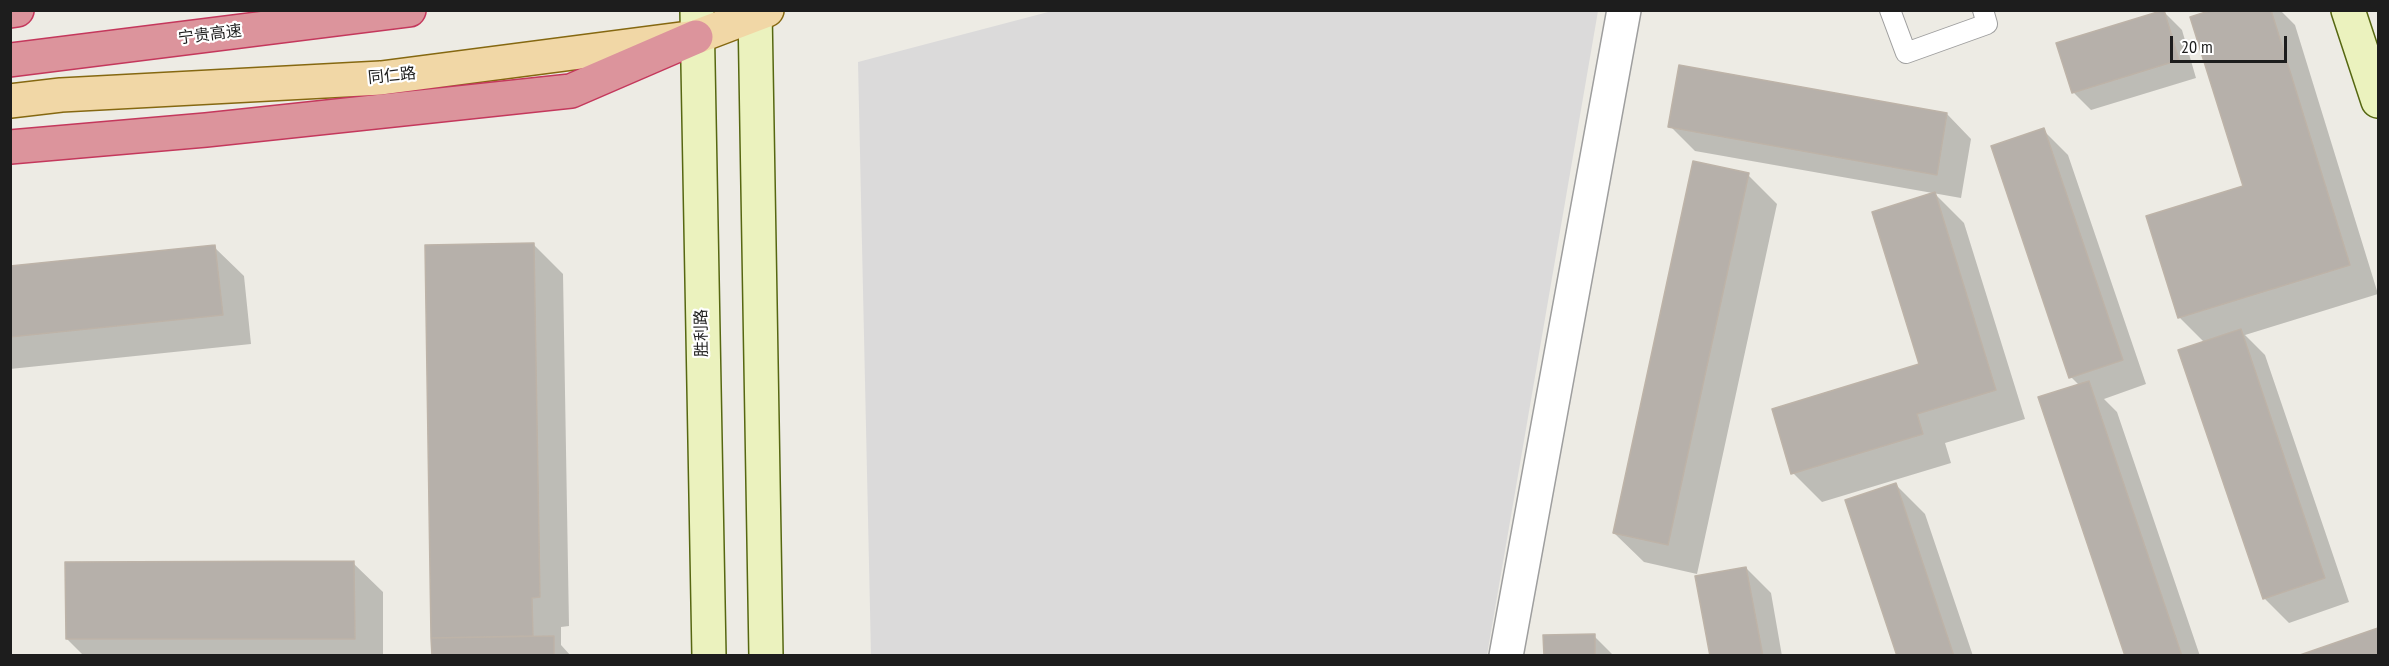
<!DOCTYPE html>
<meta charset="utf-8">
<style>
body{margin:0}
#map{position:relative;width:2389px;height:666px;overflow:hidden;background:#edebe4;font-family:"PT Sans Narrow",sans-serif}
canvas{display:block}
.frame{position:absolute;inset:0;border:12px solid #1d1d1d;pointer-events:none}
.scale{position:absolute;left:2170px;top:36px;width:117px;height:27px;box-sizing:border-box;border:3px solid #1d1d1d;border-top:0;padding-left:8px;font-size:18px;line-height:21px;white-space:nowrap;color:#1d1d1d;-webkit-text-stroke:4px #fff;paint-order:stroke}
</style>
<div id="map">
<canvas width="2389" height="666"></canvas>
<div class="frame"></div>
<div class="scale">20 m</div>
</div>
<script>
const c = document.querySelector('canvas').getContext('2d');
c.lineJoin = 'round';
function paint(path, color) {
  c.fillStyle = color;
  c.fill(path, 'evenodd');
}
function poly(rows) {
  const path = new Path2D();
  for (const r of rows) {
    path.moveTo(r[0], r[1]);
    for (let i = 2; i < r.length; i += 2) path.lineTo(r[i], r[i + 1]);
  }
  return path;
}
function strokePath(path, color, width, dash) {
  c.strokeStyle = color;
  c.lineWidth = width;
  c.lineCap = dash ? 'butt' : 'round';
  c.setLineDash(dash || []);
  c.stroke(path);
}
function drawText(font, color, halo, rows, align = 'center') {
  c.font = font + ' "PT Sans Narrow","Noto Sans SC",sans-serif';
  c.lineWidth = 4.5;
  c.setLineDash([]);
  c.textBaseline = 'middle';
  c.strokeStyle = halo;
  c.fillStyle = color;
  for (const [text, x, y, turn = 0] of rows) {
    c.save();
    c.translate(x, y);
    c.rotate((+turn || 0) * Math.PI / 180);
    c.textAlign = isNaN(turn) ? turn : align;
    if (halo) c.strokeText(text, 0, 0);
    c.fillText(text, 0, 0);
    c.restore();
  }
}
paint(poly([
 [1052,11,1598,11,1487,655,871,655,858,62]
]), '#dbdada');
paint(poly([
 [2217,10,2280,10,2295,25,2378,294,2245,335,2265,355,2349,602,2289,623,2264,598,2204,342,2179,317,2245,187],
 [2164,12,2182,30,2196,78,2091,110,2073,92],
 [1947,114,1971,139,1961,198,1695,151,1670,126],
 [2043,130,2068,155,2146,384,2104,399,2117,412,2200,656,2127,656,2079,385,2071,377],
 [1748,175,1777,204,1697,574,1644,562,1614,533],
 [1935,194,1964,223,2025,419,1945,443,1951,463,1822,502,1793,473,1921,365],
 [534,245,563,274,569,626,561,627,561,645,571,656,433,656,427,246],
 [214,247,244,276,251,344,10,369,10,268],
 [1896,485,1925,514,1973,656,1899,656],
 [353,563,383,592,383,656,84,656,67,639],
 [1746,568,1771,593,1782,656,1711,656],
 [1594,636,1614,656,1545,656]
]), '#0003');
const building = poly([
 [2164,10,2179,60,2072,93,2056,43,2164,10],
 [2212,10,2271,10,2350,265,2178,318,2146,216,2243,186,2190,17,2212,10],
 [1679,65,1947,113,1937,175,1668,127,1679,65],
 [2044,128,2123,360,2069,378,1991,146,2044,128],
 [1693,161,1749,173,1668,545,1613,533,1693,161],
 [1935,192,1996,390,1917,414,1923,434,1791,474,1772,409,1919,364,1872,212,1935,192],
 [534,243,540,597,532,598,533,636,431,638,425,245,534,243],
 [215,245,223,315,10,337,10,266,215,245],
 [2241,329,2325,578,2263,599,2178,350,2241,329],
 [2089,381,2182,656,2125,656,2038,397,2089,381],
 [1896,483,1954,656,1897,656,1845,500,1896,483],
 [354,561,355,639,66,639,65,562,354,561],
 [1746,567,1763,656,1710,656,1695,576,1746,567],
 [2378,628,2378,656,2297,656,2378,628],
 [1595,634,1595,656,1544,656,1543,635,1595,634],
 [554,636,554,656,432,656,431,638,554,636]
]);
paint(building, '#b6b0aa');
strokePath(building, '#bdb3a8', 1.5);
const service = poly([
 [1890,10,1906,53,1987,24,1983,10]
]);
const minor = poly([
 [1506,656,1624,10]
]);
const secondary = poly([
 [697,10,709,656],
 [755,10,766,656],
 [2348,10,2378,101]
]);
const primary = poly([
 [10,101,61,95,381,78,696,37,767,10]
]);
const motorway = poly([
 [10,11,17,10],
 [10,60,409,10],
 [10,147,206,130,571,91,696,37]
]);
strokePath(service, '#9e9e9e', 22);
strokePath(minor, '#9e9e9e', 36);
strokePath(secondary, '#566711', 36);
strokePath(primary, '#856811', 36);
strokePath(motorway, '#c4385c', 36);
strokePath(service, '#fff', 20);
strokePath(minor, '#fff', 33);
strokePath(secondary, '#ebf2be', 33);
strokePath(primary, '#f1d7a6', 33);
strokePath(motorway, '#dc949c', 33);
drawText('16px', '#1d1d1d', '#fff', [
 ["宁贵高速",210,35,-7],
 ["同仁路",392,76,-6],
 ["胜利路",702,333,-91]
]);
</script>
